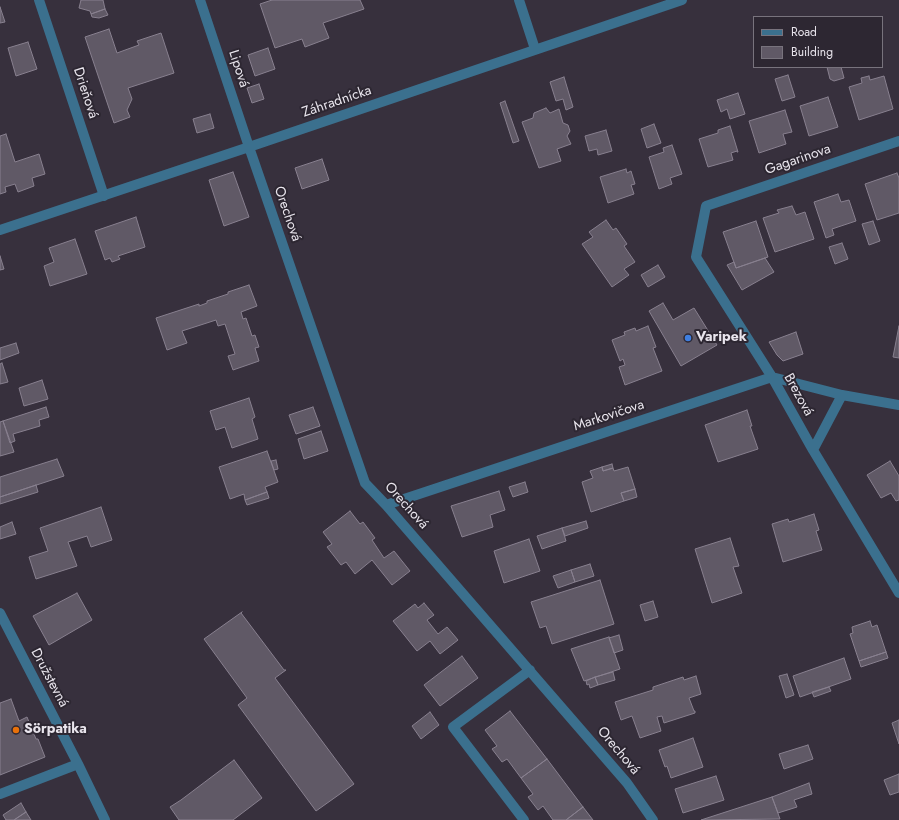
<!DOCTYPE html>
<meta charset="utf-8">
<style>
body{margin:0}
#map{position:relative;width:899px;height:820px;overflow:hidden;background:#37303d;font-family:Jost,sans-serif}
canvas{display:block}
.legend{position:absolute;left:753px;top:16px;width:130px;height:52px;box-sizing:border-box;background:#2d2732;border:1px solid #78737d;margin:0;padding:5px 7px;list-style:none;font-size:12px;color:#e9e5ed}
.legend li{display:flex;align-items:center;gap:8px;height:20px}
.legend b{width:20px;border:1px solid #78737d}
</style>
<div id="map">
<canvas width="899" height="820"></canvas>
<ul class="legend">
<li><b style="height:5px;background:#3b708e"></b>Road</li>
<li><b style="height:11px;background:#605966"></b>Building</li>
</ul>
</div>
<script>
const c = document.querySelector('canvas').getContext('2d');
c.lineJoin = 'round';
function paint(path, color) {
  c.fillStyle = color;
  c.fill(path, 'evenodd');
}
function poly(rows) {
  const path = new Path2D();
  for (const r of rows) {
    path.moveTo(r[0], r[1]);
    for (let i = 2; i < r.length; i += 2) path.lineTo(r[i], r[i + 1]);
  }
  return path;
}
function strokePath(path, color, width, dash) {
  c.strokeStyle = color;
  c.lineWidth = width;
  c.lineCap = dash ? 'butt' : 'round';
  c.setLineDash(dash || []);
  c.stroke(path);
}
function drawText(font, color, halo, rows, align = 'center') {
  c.font = font + ' Jost,sans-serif';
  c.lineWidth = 4;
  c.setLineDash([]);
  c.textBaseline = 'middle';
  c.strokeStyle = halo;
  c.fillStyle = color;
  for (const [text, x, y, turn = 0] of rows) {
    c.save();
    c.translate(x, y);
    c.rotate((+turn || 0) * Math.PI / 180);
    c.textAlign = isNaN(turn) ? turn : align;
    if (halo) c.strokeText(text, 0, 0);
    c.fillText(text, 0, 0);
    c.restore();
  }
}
const building = poly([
 [81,0,103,0,105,9,91,14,90,11,79,8,81,0],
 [272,0,360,0,364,9,323,23,329,38,305,47,302,39,275,48,260,4,272,0],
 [0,7,5,22,0,23,0,7],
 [105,9,108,15,99,18,92,17,91,14,105,9],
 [109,29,117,53,139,45,137,41,161,33,174,73,128,88,132,99,127,110,130,117,114,123,85,37,109,29],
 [28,42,37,69,16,76,8,48,28,42],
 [268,48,275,69,255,76,248,55,268,48],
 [827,67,841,67,844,78,834,81,830,79,827,67],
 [788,75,795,97,782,101,775,79,788,75],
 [869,76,870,80,884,76,893,109,859,120,849,87,862,83,861,78,869,76],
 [564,77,573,107,566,110,563,99,556,101,550,82,564,77],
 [259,84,264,99,252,103,247,88,259,84],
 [738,93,745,114,730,119,727,109,721,112,717,100,738,93],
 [828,97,838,127,809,136,800,106,828,97],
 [505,101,519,141,513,143,500,103,505,101],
 [546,108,550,113,559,109,563,123,568,125,570,131,567,136,571,144,557,149,561,161,539,168,522,122,533,118,534,113,546,108],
 [785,110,792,132,783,134,786,144,759,153,749,121,785,110],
 [210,114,214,128,197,133,193,119,210,114],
 [654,124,661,143,647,148,641,129,654,124],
 [730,126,738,152,737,152,737,151,731,153,733,160,708,167,699,139,718,133,718,130,730,126],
 [606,130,612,151,598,155,597,149,589,151,585,136,606,130],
 [6,134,15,162,39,154,45,174,32,178,34,186,18,192,15,184,5,187,6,192,0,194,0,136,6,134],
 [672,145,682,174,670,178,672,184,659,189,649,157,664,152,663,148,672,145],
 [322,159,329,180,302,189,295,168,322,159],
 [626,169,627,173,631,171,635,184,631,185,634,194,608,203,600,177,626,169],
 [233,172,249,217,224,226,209,180,233,172],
 [897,173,899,178,899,213,877,220,865,184,897,173],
 [838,194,841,202,849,200,856,221,832,229,834,235,826,238,814,202,838,194],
 [792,206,796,215,805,212,814,239,775,252,763,218,779,213,777,210,792,206],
 [136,217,145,247,118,256,120,259,112,262,110,258,105,260,95,231,136,217],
 [606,220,613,230,616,228,627,244,624,246,635,262,624,269,629,275,612,287,582,244,593,237,589,232,606,220],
 [756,221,768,257,736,268,723,232,756,221],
 [873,221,880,241,869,245,862,224,873,221],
 [75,239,87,274,50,286,44,266,54,262,49,248,75,239],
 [842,243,848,259,835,264,829,247,842,243],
 [0,256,4,269,0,270,0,256],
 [765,258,774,272,742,290,727,265,734,262,736,268,765,258],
 [658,265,665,277,648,287,641,275,658,265],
 [249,285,257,306,241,312,243,319,246,318,252,336,255,335,259,347,255,348,259,361,233,370,228,356,235,354,225,324,218,326,216,320,182,331,187,343,167,350,156,318,199,304,199,306,207,303,207,301,228,294,228,292,249,285],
 [663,303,673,320,694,308,717,345,681,366,649,311,663,303],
 [648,326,656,347,653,348,662,371,625,385,619,367,625,365,623,359,620,361,612,340,625,335,624,332,635,328,636,331,648,326],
 [899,326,899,358,893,357,899,326],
 [796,332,803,354,783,361,777,355,769,342,796,332],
 [16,343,19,353,0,360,0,348,16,343],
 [2,363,8,382,0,384,0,364,2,363],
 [42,380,48,399,24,406,19,388,42,380],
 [249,398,255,417,252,419,258,439,232,448,225,427,216,430,210,411,249,398],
 [46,407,49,417,39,420,40,426,13,434,15,441,10,443,3,421,46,407],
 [313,407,320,426,296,434,289,415,313,407],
 [747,410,752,426,750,426,758,449,718,462,705,425,747,410],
 [3,421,14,452,0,456,0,422,3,421],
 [321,431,328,451,304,459,298,439,321,431],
 [267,451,278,482,265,487,267,492,245,500,244,494,230,499,219,467,267,451],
 [57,459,64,476,0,497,0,477,57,459],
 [276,460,278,469,274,470,271,461,276,460],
 [890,461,899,476,899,500,896,501,891,493,881,498,867,475,890,461],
 [612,464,613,468,603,471,602,467,612,464],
 [602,467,603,471,613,468,614,471,628,467,635,489,621,493,624,501,591,512,582,482,593,478,590,471,602,467],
 [525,482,528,492,513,497,509,487,525,482],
 [36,485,38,492,0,504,0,497,36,485],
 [635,489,637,497,624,501,621,493,635,489],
 [499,491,505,510,490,515,493,527,462,537,451,506,499,491],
 [267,492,269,498,247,505,245,500,267,492],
 [101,507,112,540,91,547,87,536,68,542,77,566,36,579,29,557,48,551,40,528,101,507],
 [350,511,360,524,363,522,375,538,372,540,384,558,394,551,410,571,392,585,372,560,355,574,346,562,341,565,327,547,332,544,323,532,350,511],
 [814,514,819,530,816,531,822,550,783,562,772,524,788,519,789,522,814,514],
 [586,521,588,528,565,536,562,528,586,521],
 [12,522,16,534,0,539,0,527,12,522],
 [562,528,566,541,542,549,537,536,562,528],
 [730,538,739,566,733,567,742,593,712,603,695,549,730,538],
 [529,539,540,571,504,583,494,551,529,539],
 [590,564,594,576,575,582,571,570,590,564],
 [571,570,575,582,558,588,553,576,571,570],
 [600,580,614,624,552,644,546,626,540,628,531,602,600,580],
 [77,593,92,620,49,645,33,616,77,593],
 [653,601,658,617,645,621,640,605,653,601],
 [424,603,434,615,427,620,438,634,447,627,458,640,440,654,430,641,417,651,393,621,415,604,418,608,424,603],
 [242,612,241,613,284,670,286,670,275,678,354,784,316,811,238,705,247,698,204,639,242,612],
 [870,621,872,627,877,625,886,652,859,661,850,634,853,633,852,627,870,621],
 [619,635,623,650,614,653,609,638,619,635],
 [609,637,620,669,584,681,571,649,609,637],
 [886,652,888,658,861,667,859,661,886,652],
 [462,656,478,678,440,706,424,685,462,656],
 [844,658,851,679,800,697,793,676,844,658],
 [613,672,615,680,598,685,595,677,613,672],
 [787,674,794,695,786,698,779,676,787,674],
 [696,676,701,694,689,698,694,711,695,711,695,713,664,723,662,716,657,717,661,731,640,738,632,716,621,720,615,702,653,690,653,687,683,677,684,680,696,676],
 [595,677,598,685,590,688,589,684,587,685,586,681,595,677],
 [829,687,831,691,814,697,812,692,829,687],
 [11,699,19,721,27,717,36,739,38,739,45,757,0,775,0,703,11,699],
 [510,711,547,759,521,778,507,759,502,762,492,749,497,746,485,730,510,711],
 [430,712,439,725,421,739,412,726,430,712],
 [899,720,899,744,892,723,899,720],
 [693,738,703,767,671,778,667,766,665,767,659,750,693,738],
 [808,745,813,759,784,769,779,754,808,745],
 [547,759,583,807,566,820,553,820,543,806,538,810,528,797,533,794,521,778,547,759],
 [234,760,262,798,233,820,179,820,170,807,181,800,234,760],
 [899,774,899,792,890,795,884,780,899,774],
 [716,776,724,800,683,813,675,789,716,776],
 [809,783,812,794,794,800,797,807,778,813,772,797,809,783],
 [772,797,780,819,701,820,772,797],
 [21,803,26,812,14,820,6,820,3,815,21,803],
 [583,807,593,820,566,820,583,807],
 [26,812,31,820,14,820,26,812]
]);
paint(building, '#605966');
strokePath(building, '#88808f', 1);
strokePath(poly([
 [39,0,104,196],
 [200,0,249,147,365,483,386,505,627,783,653,820],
 [519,0,535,49],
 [899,141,706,206,696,257,772,377,813,450,899,593],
 [0,230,249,147,682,0],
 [813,450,842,395],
 [386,505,772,377,842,395,899,405],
 [0,613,78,764,105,820],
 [0,794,78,764],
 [524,820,453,727,530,670]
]), '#3b708e', 10);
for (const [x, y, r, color] of [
 [688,338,4,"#3f7fe0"],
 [16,730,4,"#e8710a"]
]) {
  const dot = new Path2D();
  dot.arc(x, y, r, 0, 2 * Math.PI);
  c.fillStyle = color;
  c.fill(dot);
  strokePath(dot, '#2d2732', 1.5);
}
drawText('14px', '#e9e5ed', '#2d2732', [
 ["Lipová",238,69,72],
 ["Drieňová",85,93,72],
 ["Záhradnícka",337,102,-19],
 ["Gagarinova",798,160,-19],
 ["Orechová",287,214,71],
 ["Brezová",798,395,61],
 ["Markovičova",609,416,-18],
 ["Orechová",406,506,48],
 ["Družstevná",49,678,62],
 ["Orechová",618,751,50]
]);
drawText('bold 14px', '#e9e5ed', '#2d2732', [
 ["Varipek",696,338],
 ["Sörpatika",24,730]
], 'left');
</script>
